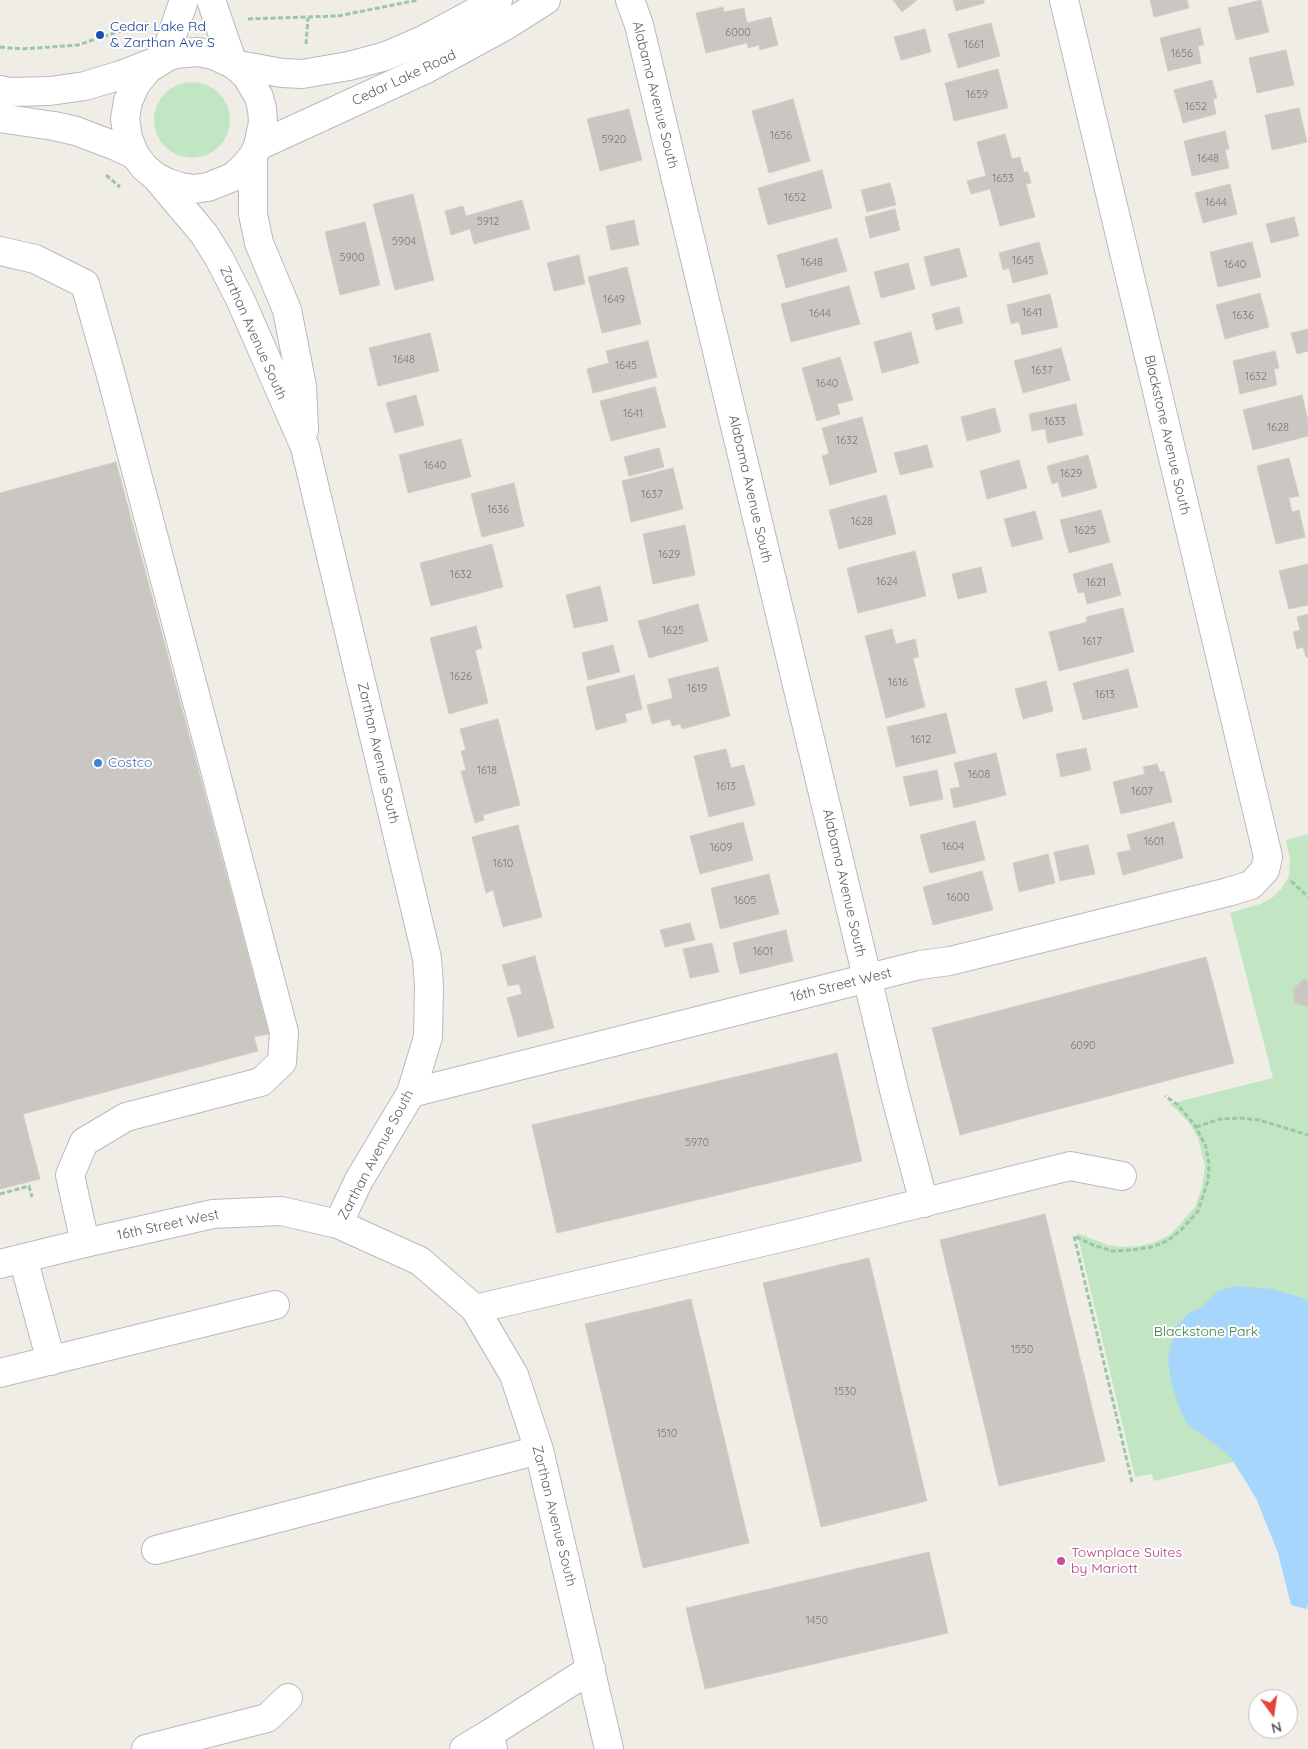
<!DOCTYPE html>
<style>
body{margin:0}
#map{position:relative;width:1308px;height:1749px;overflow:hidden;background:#efede5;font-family:Quicksand,sans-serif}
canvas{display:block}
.north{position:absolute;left:1248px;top:1689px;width:50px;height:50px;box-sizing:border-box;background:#fff;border:1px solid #bebfc1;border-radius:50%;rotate:166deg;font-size:14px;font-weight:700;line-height:20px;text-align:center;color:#5c6065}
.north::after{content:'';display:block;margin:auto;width:18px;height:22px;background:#e54535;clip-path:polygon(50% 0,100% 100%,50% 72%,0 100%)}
</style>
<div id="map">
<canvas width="1308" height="1749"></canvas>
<div class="north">N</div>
</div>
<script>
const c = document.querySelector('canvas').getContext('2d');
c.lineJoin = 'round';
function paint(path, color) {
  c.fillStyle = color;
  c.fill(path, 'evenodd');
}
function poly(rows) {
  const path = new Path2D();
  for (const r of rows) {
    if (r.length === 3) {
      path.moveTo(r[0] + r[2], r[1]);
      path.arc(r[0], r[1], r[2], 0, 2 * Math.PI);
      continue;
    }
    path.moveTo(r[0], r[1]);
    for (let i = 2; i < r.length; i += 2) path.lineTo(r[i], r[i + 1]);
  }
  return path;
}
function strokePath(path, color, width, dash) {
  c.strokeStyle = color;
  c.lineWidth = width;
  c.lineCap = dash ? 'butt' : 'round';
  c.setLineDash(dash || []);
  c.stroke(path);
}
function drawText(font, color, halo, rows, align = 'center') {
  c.font = font + ' Quicksand,sans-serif';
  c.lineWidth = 4;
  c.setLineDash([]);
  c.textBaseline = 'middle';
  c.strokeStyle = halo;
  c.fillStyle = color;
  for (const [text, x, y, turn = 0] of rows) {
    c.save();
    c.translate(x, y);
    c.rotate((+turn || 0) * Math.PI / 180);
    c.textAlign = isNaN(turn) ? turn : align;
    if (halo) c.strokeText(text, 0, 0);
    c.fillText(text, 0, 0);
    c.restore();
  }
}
paint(poly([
 [192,120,38],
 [1308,834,1308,1444,1154,1481,1152,1474,1135,1477,1077,1233,1108,1245,1122,1247,1138,1246,1153,1243,1170,1235,1195,1207,1202,1187,1205,1167,1198,1138,1190,1124,1177,1110,1169,1104,1273,1078,1230,913,1260,904,1273,897,1282,888,1289,876,1290,859,1286,840]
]), '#c2e5c3');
paint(poly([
 [1234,1286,1273,1289,1308,1300,1308,1604,1306,1609,1291,1605,1278,1553,1256,1498,1231,1458,1220,1448,1188,1425,1181,1412,1171,1382,1168,1358,1175,1327,1189,1313,1202,1307,1218,1291]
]), '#a7d6fd');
const building = poly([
 [893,0,917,0,902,12,893,0],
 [953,0,984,0,984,3,956,11,953,0],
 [1150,0,1187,0,1189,8,1154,17,1150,0],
 [1261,0,1269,32,1236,40,1228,8,1261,0],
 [723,7,724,12,744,8,747,23,771,17,778,45,760,50,759,45,748,48,747,43,706,53,696,13,723,7],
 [991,23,1000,56,958,68,948,34,991,23],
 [1200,28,1204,45,1198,46,1201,63,1168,71,1160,38,1200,28],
 [925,29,931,52,901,60,894,37,925,29],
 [1286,50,1294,85,1257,93,1249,58,1286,50],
 [998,69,1008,108,954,121,945,83,998,69],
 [1212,80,1217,98,1213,99,1216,114,1183,123,1174,90,1212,80],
 [793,99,810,161,769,173,752,111,793,99],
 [1299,108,1307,142,1272,150,1265,115,1299,108],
 [629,109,642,160,600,171,587,119,629,109],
 [1225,131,1229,149,1225,150,1229,168,1192,176,1184,141,1225,131],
 [1005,134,1012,159,1020,157,1024,172,1028,172,1031,183,1026,184,1035,217,1000,226,990,189,971,194,967,181,986,176,977,142,1005,134],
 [822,170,832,208,768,225,758,188,822,170],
 [890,183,896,205,867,212,861,190,890,183],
 [1230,184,1237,214,1203,223,1195,193,1230,184],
 [413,194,434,280,395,290,373,204,413,194],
 [522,200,530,229,474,244,470,229,451,235,445,211,463,206,466,216,522,200],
 [895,209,900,230,870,238,865,217,895,209],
 [1294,217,1299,236,1271,243,1266,224,1294,217],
 [634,220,639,245,611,250,606,226,634,220],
 [365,222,380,285,340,295,325,232,365,222],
 [837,238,847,271,786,288,777,255,837,238],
 [1039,242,1048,274,1013,283,1009,268,1003,270,999,253,1039,242],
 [1252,242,1261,277,1218,287,1210,252,1252,242],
 [959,248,967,277,931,286,924,257,959,248],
 [579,255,585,284,554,291,547,263,579,255],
 [908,263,915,289,881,298,874,272,908,263],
 [627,267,641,324,602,333,588,277,627,267],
 [849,286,860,324,791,342,781,304,849,286],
 [1260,293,1269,327,1225,339,1216,305,1260,293],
 [1050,294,1058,327,1022,335,1019,322,1011,324,1007,305,1050,294],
 [959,307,963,323,936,330,932,314,959,307],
 [1308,329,1308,351,1297,354,1291,333,1308,329],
 [911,332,919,363,882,373,874,342,911,332],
 [430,333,439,371,378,386,369,348,430,333],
 [648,341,657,377,593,393,587,369,609,363,606,351,648,341],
 [1061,348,1070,380,1023,393,1014,361,1061,348],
 [1275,351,1279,368,1274,369,1277,385,1240,394,1233,361,1275,351],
 [840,357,853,400,837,404,840,414,817,421,802,368,840,357],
 [655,387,666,427,611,441,600,401,655,387],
 [416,395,424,425,395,433,386,403,416,395],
 [1302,395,1308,421,1308,436,1253,450,1243,410,1302,395],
 [1076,404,1083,435,1048,443,1045,429,1032,431,1029,414,1076,404],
 [995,408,1001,432,967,441,961,417,995,408],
 [862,417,877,472,830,485,822,456,829,454,822,428,862,417],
 [461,439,471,477,408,493,399,455,461,439],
 [927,445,933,467,900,475,894,453,927,445],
 [659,448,664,467,629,476,624,457,659,448],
 [1088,455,1097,488,1062,497,1058,482,1052,484,1047,466,1088,455],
 [1289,458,1299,496,1289,498,1292,512,1299,510,1305,537,1276,544,1257,466,1289,458],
 [1019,460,1027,488,987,499,980,471,1019,460],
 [116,462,269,1034,254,1037,258,1051,23,1114,40,1179,0,1189,0,493,116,462],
 [673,468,683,509,631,522,622,481,673,468],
 [514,483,524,526,482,537,471,494,514,483],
 [886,495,896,534,839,549,829,510,886,495],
 [1101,510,1110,542,1069,553,1060,520,1101,510],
 [1035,511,1043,539,1012,547,1004,519,1035,511],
 [685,525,695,575,653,584,643,534,685,525],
 [492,544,503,587,431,606,420,563,492,544],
 [915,551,926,596,858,613,847,568,915,551],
 [1112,563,1121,595,1087,604,1084,592,1078,593,1073,574,1112,563],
 [1308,564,1308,605,1289,609,1279,571,1308,564],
 [981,567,987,592,958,599,952,574,981,567],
 [600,586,608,621,574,628,566,595,600,586],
 [698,604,708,641,649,658,638,621,698,604],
 [1123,608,1134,652,1059,671,1049,632,1087,622,1086,617,1123,608],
 [1308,614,1308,657,1306,657,1303,647,1297,649,1293,632,1300,630,1297,617,1308,614],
 [476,626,482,648,475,650,488,703,449,714,430,638,476,626],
 [892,629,896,644,915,639,919,657,913,658,925,707,886,718,865,636,892,629],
 [613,645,620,672,588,680,582,653,613,645],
 [718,667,730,716,682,729,680,724,672,726,670,719,652,724,647,705,673,698,668,679,718,667],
 [1128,669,1138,707,1083,720,1073,683,1128,669],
 [634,675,642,709,625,714,627,722,596,730,586,687,634,675],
 [1046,681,1053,711,1023,719,1015,689,1046,681],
 [946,713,956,753,896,767,887,727,946,713],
 [498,719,520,805,483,815,484,820,475,823,461,771,466,770,461,751,466,750,460,729,498,719],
 [1086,748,1091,770,1061,777,1056,754,1086,748],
 [726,749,731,768,744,765,755,805,709,817,694,756,726,749],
 [996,753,1006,795,954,808,950,789,960,787,954,763,996,753],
 [1157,764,1160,772,1164,771,1172,802,1121,814,1113,782,1145,774,1143,767,1157,764],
 [937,770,943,799,910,806,903,777,937,770],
 [975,821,985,860,930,873,920,835,975,821],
 [743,822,753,860,700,874,690,836,743,822],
 [1174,822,1183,858,1123,875,1117,853,1131,850,1127,835,1174,822],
 [518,825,542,917,503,927,493,890,486,893,472,837,518,825],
 [1088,845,1095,874,1060,881,1054,852,1088,845],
 [1048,854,1055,883,1019,892,1013,863,1048,854],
 [982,871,993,910,933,925,923,887,982,871],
 [769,874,779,914,720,929,711,888,769,874],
 [690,923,695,940,665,947,660,930,690,923],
 [786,930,793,961,740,974,733,943,786,930],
 [712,943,719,972,690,978,683,949,712,943],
 [535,956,554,1028,518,1037,507,998,522,994,519,984,508,986,502,965,535,956],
 [1206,957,1234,1063,960,1135,932,1028,1206,957],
 [1304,979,1308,981,1308,1007,1295,1003,1293,989,1304,979],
 [837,1053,862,1161,557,1233,532,1125,837,1053],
 [1045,1214,1105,1461,999,1486,940,1240,1045,1214],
 [869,1258,927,1501,821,1527,763,1283,869,1258],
 [691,1299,749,1543,643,1568,585,1324,691,1299],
 [929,1552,948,1633,705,1689,686,1608,929,1552]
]);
paint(building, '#cac7c2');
strokePath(building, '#d3cec3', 1);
const minor = poly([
 [211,0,233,64],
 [630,0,639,25,895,1094,924,1203],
 [164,59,184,0],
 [233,64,282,73,302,74,349,66,386,56,423,40,498,0],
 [0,90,9,92,50,91,85,86,121,75,175,54,198,52,213,55,233,64,246,75,259,97,262,109,263,122,258,146,253,156,243,168,233,177,208,187,194,189,181,187,168,183,156,177,144,167,135,155,128,138,125,119,128,101,136,84,148,69,164,59],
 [0,118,54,126,76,131,118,147,135,155],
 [258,146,426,69,505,26,546,0],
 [253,156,253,214,259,243,287,310,302,386,304,430],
 [156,177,204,234,219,258,240,299,305,447,427,958,429,986,428,1037,411,1093,359,1180,338,1224],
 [0,251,35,259,85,284,112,379,284,1032,282,1062,261,1082,126,1117,84,1142,70,1175,85,1243],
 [411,1093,920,965,950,961,1228,892,1251,885,1265,870,1268,857,1265,844,1064,0],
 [23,1258,51,1361],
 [0,1264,85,1243,213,1214,281,1211,338,1224,420,1261,475,1309,514,1375,539,1450,609,1749],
 [475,1309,805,1232,1070,1166,1122,1176],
 [0,1373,275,1305],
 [156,1550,539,1450],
 [146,1749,267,1718,288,1698],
 [464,1749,489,1734],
 [493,1749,489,1734,591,1669]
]);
strokePath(minor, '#b7babe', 30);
strokePath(poly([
 [248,19,338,16,418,0],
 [306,44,308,18],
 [0,47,22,49,78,45,147,22],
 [106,175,120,187],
 [1291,881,1308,897],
 [1196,1127,1220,1119,1240,1118,1259,1120,1308,1135],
 [0,1194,29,1186,32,1197],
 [1132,1482,1074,1236,1093,1245,1112,1251,1132,1250,1152,1247,1169,1240,1182,1229,1198,1211,1208,1181,1209,1164,1206,1147,1196,1127,1178,1105,1165,1096]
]), '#9bc6a8', 3, [5, 2.5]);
strokePath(minor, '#fff', 28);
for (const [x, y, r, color] of [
 [100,35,5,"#1a4fb4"],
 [98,763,5,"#3f7fe0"],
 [1061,1561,5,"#d1479c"]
]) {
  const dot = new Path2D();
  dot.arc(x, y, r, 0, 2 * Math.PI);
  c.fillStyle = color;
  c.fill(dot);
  strokePath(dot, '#fff', 2);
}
drawText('11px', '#787a7c', null, [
 ["6000",738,33],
 ["1661",974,45],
 ["1656",1182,54],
 ["1659",977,95],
 ["1652",1196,107],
 ["1656",781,136],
 ["5920",614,140],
 ["1648",1208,159],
 ["1653",1003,179],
 ["1652",795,198],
 ["1644",1216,203],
 ["5912",488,222],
 ["5904",404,242],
 ["5900",352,258],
 ["1645",1023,261],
 ["1648",812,263],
 ["1640",1235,265],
 ["1649",614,300],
 ["1641",1032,313],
 ["1644",820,314],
 ["1636",1243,316],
 ["1648",404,360],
 ["1645",626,366],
 ["1637",1042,371],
 ["1632",1256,377],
 ["1640",827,384],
 ["1641",633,414],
 ["1633",1055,422],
 ["1628",1278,428],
 ["1632",847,441],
 ["1640",435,466],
 ["1629",1071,474],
 ["1637",652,495],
 ["1636",498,510],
 ["1628",862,522],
 ["1625",1085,531],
 ["1629",669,555],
 ["1632",461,575],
 ["1624",887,582],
 ["1621",1096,583],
 ["1625",673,631],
 ["1617",1092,642],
 ["1626",461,677],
 ["1616",898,683],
 ["1619",697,689],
 ["1613",1105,695],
 ["1612",921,740],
 ["1618",487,771],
 ["1608",979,775],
 ["1613",726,787],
 ["1607",1142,792],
 ["1601",1154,842],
 ["1604",953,847],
 ["1609",721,848],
 ["1610",503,864],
 ["1600",958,898],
 ["1605",745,901],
 ["1601",763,952],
 ["6090",1083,1046],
 ["5970",697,1143],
 ["1550",1022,1350],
 ["1530",845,1392],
 ["1510",667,1434],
 ["1450",817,1621]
]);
drawText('14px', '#164399', '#fff', [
 ["Cedar Lake Rd",110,27],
 ["& Zarthan Ave S",110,43]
], 'left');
drawText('14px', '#5c6065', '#fff', [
 ["Cedar Lake Road",404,78,-25],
 ["Alabama Avenue South",655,95,76],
 ["Zarthan Avenue South",253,333,66],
 ["Blackstone Avenue South",1167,435,77],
 ["Alabama Avenue South",750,489,77],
 ["Zarthan Avenue South",378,753,77],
 ["Alabama Avenue South",844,883,77],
 ["16th Street West",841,985,-14],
 ["Zarthan Avenue South",376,1155,-62],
 ["16th Street West",168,1225,-12],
 ["Zarthan Avenue South",554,1516,76]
]);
drawText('14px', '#366cbe', '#fff', [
 ["Costco",108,763]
], 'left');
drawText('14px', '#37823c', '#fff', [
 ["Blackstone Park",1206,1332]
]);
drawText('14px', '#b23c85', '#fff', [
 ["Townplace Suites",1071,1553],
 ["by Mariott",1071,1569]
], 'left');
</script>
